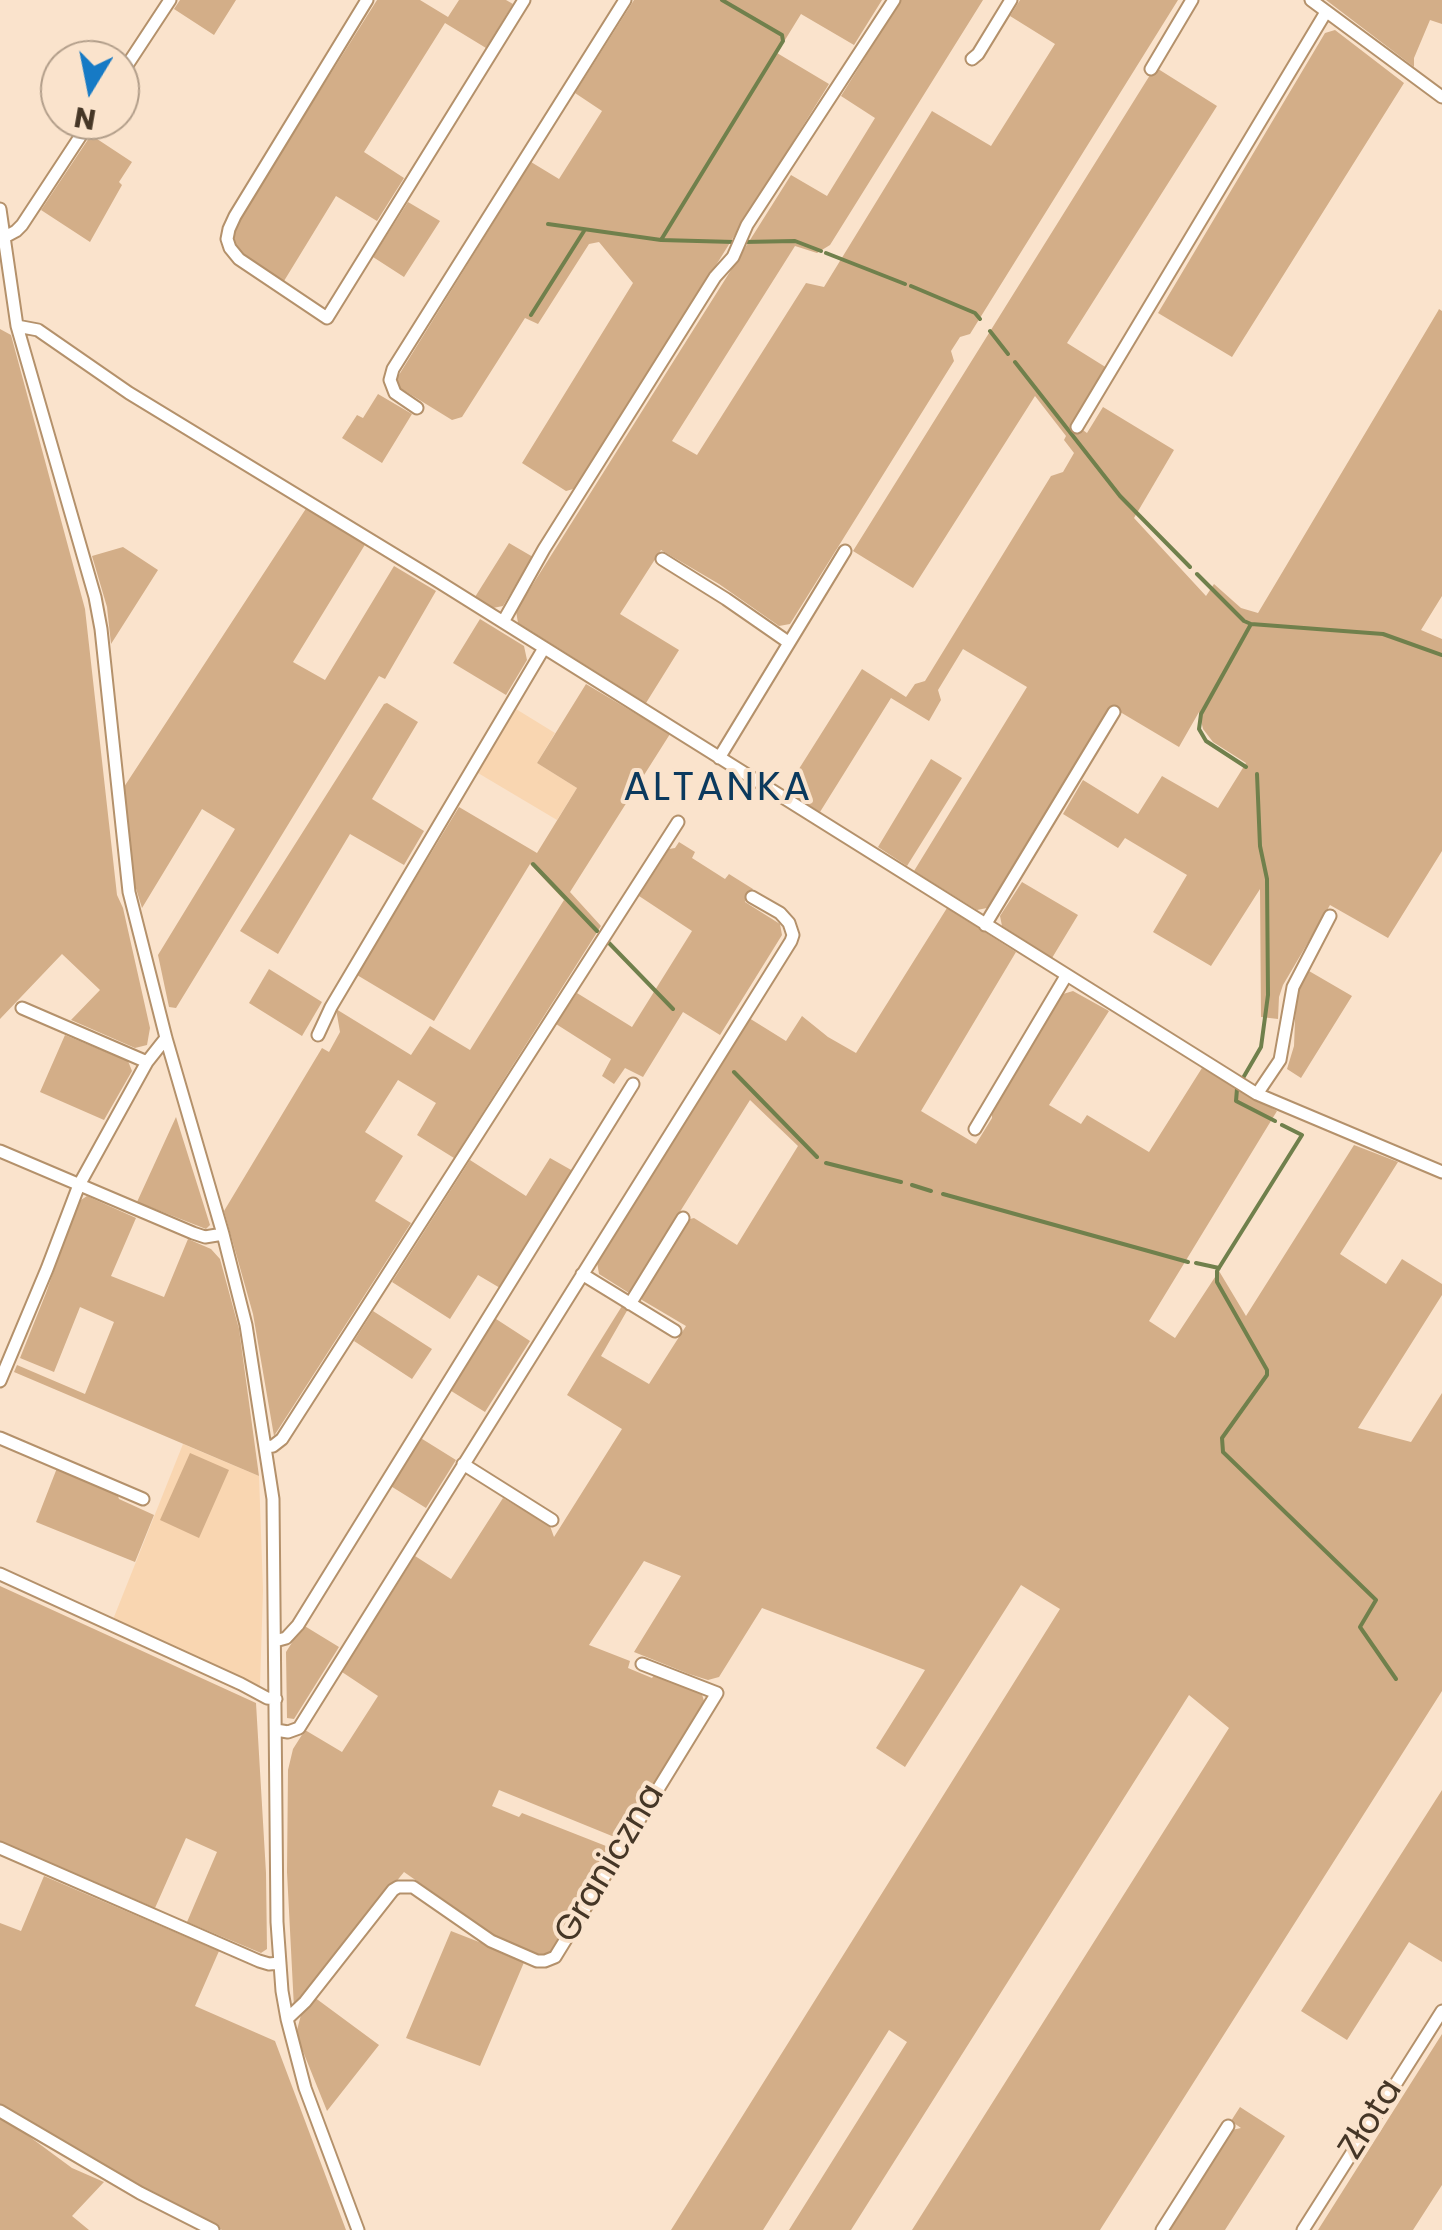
<!DOCTYPE html>
<meta charset="utf-8">
<style>
body{margin:0}
#map{position:relative;width:1442px;height:2230px;overflow:hidden;background:#fae3cc;font-family:Poppins,sans-serif}
canvas{display:block}
.north{position:absolute;left:40px;top:40px;width:100px;height:100px;box-sizing:border-box;background:#fae3cc;border:2px solid #b29e8a;border-radius:50%;rotate:190deg;font-size:28px;font-weight:700;line-height:40px;text-align:center;color:#453626}
.north::after{content:'';display:block;margin:auto;width:35px;height:45px;background:#167ac5;clip-path:polygon(50% 0,100% 100%,50% 72%,0 100%)}
</style>
<div id="map">
<canvas width="1442" height="2230"></canvas>
<div class="north">N</div>
</div>
<script>
const c = document.querySelector('canvas').getContext('2d');
c.lineJoin = 'round';
function paint(path, color) {
  c.fillStyle = color;
  c.fill(path, 'evenodd');
}
function poly(rows) {
  const path = new Path2D();
  for (const r of rows) {
    path.moveTo(r[0], r[1]);
    for (let i = 2; i < r.length; i += 2) path.lineTo(r[i], r[i + 1]);
  }
  return path;
}
function strokePath(path, color, width, dash) {
  c.strokeStyle = color;
  c.lineWidth = width;
  c.lineCap = dash ? 'butt' : 'round';
  c.setLineDash(dash || []);
  c.stroke(path);
}
function drawText(font, color, halo, rows, align = 'center') {
  c.font = font + ' Poppins,sans-serif';
  c.lineWidth = 8;
  c.setLineDash([]);
  c.textBaseline = 'middle';
  c.strokeStyle = halo;
  c.fillStyle = color;
  for (const [text, x, y, turn = 0] of rows) {
    c.save();
    c.translate(x, y);
    c.rotate((+turn || 0) * Math.PI / 180);
    c.textAlign = isNaN(turn) ? turn : align;
    if (halo) c.strokeText(text, 0, 0);
    c.fillText(text, 0, 0);
    c.restore();
  }
}
paint(poly([
 [516,709,555,733,537,763,577,788,557,820,478,773],
 [183,1444,259,1476,263,1590,260,1686,112,1622]
]), '#f9d6b1');
paint(poly([
 [180,0,236,0,214,35,174,9],
 [377,0,420,0,448,17,459,0,506,0,513,4,486,48,445,23,364,152,404,178,377,221,336,196,284,281,233,248,231,232],
 [634,0,882,0,854,45,801,14,777,53,829,84,577,488,566,491,522,463,633,283,599,242,589,244,538,324,525,318,462,417,452,420,400,388,397,378,531,162,559,179,602,111,575,93],
 [901,0,983,0,830,245,817,253,795,246,672,441,697,455,806,283,824,287,932,111,991,146,1055,44,1010,16,1020,0,1178,0,970,334,960,337,951,351,954,361,790,624,779,626,719,584,661,550,620,614,679,650,646,703,518,623,516,611,791,175,827,196,875,118,841,96],
 [1326,0,1442,0,1442,24,1430,20,1414,58,1414,67],
 [1335,30,1404,83,1232,357,1158,313,1325,33],
 [1155,67,1217,106,1067,343,1107,368,1080,428,1087,433,1103,407,1174,450,1134,518,1206,596,1214,584,1241,608,1258,613,1438,311,1439,309,1442,311,1442,596,1421,630,1442,639,1442,851,1388,938,1330,905,1283,985,1279,997,1278,1019,1261,1017,1260,889,1211,966,1153,932,1187,875,1125,838,1118,848,1063,814,1083,780,1138,814,1162,776,1218,808,1246,763,1213,742,1203,729,1199,712,1179,747,1110,706,987,908,977,910,914,871,1027,687,963,649,938,690,941,700,929,721,891,698,820,812,785,791,862,669,906,697,915,684,925,681,1051,476,1063,472,1074,453,1064,440,1066,436,1035,396,913,588,853,551],
 [91,135,132,162,119,182,122,185,90,242,41,210],
 [408,202,440,221,404,277,373,257],
 [0,329,11,335,85,609,117,895,123,908,150,1028,147,1045,135,1048,71,1020,100,990,62,954,0,1019],
 [378,394,412,414,382,463,342,438,357,415,363,418],
 [307,507,366,543,293,662,325,680,394,566,436,591,385,679,379,676,176,1008,169,1007,158,955,235,829,202,809,142,908,134,882,124,787],
 [509,543,533,557,503,606,493,608,475,597],
 [123,547,158,570,111,644,107,607,92,556],
 [480,619,524,646,527,660,506,695,453,663],
 [586,684,670,734,570,892,601,926,454,1158,417,1135,436,1103,398,1080,365,1132,403,1156,375,1201,411,1223,274,1436,253,1314,224,1211,322,1048,329,1052,340,1032,336,1009,411,1055,430,1026,470,1050,564,900,530,864,434,1021,357,975,459,807,537,853,577,788,537,763],
 [387,703,418,722,372,799,424,831,404,865,350,834,278,954,240,931,384,704],
 [931,759,962,778,907,866,878,847],
 [679,842,695,852,692,858,725,879,729,874,753,889,745,902,780,924,782,935,720,1035,683,1012,643,1077,625,1068,614,1084,602,1076,611,1059,556,1024,577,993,632,1027,692,931,639,896,669,849,675,848],
 [1022,882,1078,915,1052,958,1002,926,1000,916],
 [947,908,1016,952,921,1111,976,1144,992,1118,992,1108,1063,994,1073,991,1109,1011,1049,1105,1081,1124,1087,1115,1149,1152,1202,1068,1277,1111,1149,1321,1175,1338,1219,1271,1246,1316,1354,1145,1398,1162,1340,1254,1386,1284,1402,1259,1442,1284,1442,1295,1358,1428,1411,1442,1442,1393,1442,1691,1100,2230,912,2230,1229,1728,1189,1695,851,2230,789,2230,907,2042,889,2030,763,2230,671,2230,1060,1609,1021,1585,905,1767,876,1748,925,1670,762,1608,719,1677,708,1680,689,1674,634,1652,681,1576,644,1561,589,1645,630,1661,628,1668,652,1678,655,1674,701,1691,704,1701,624,1832,612,1836,499,1790,492,1806,519,1817,522,1813,606,1846,609,1857,551,1952,538,1956,508,1945,404,1872,294,2008,287,1872,288,1770,293,1749,305,1730,342,1752,378,1696,342,1672,415,1556,451,1579,503,1498,550,1526,554,1537,622,1429,567,1395,592,1354,622,1306,628,1309,601,1356,649,1384,686,1326,642,1300,641,1294,686,1220,694,1218,737,1245,798,1146,750,1100,629,1293,599,1274,597,1262,749,1018,786,1041,802,1016,828,1037,856,1053],
 [269,969,322,1002,302,1036,249,1003],
 [1309,971,1352,996,1301,1078,1287,1069,1294,1046,1296,995],
 [65,1035,128,1061,132,1071,104,1120,40,1092],
 [176,1117,210,1225,206,1229,137,1202],
 [550,1158,573,1171,500,1288,478,1275,450,1319,392,1282,470,1160,526,1196],
 [87,1196,136,1218,111,1276,164,1297,188,1239,211,1249,220,1259,239,1329,259,1476,14,1372,17,1365,85,1394,114,1322,80,1307,54,1372,20,1358,46,1293,78,1202],
 [373,1311,432,1349,412,1379,354,1341],
 [493,1317,530,1341,485,1412,448,1389],
 [419,1437,456,1460,426,1508,389,1485],
 [190,1453,229,1470,199,1538,160,1520],
 [57,1468,117,1493,119,1499,154,1515,135,1562,36,1522],
 [0,1586,256,1703,266,1873,267,1949,261,1953,187,1922,217,1852,186,1838,155,1908,0,1841],
 [303,1625,339,1647,294,1719,287,1718,286,1652],
 [1442,1790,1442,1962,1409,1942,1347,2040,1301,2011],
 [44,1876,219,1951,195,2006,275,2041,346,2230,222,2230,172,2205,0,2107,0,1923,21,1931],
 [451,1931,525,1960,480,2066,406,2038],
 [314,1997,379,2045,327,2111,298,2039,297,2030,302,2011],
 [1442,2034,1442,2185,1413,2230,1318,2230],
 [1240,2107,1285,2136,1225,2230,1169,2230,1232,2130,1241,2128,1231,2121],
 [0,2115,72,2168,104,2182,72,2216,89,2230,0,2230]
]), '#d3ae88');
strokePath(poly([
 [548,224,661,240,734,242],
 [661,240,783,41,782,35,722,0],
 [743,242,795,241,821,251],
 [826,253,905,284],
 [911,286,975,313,980,319],
 [531,315,584,231],
 [990,331,1008,354],
 [1015,362,1120,496,1190,567],
 [1197,574,1244,621,1251,624],
 [1246,767,1206,741,1199,729,1201,714,1251,624,1383,634,1442,655],
 [533,864,597,931],
 [609,943,673,1009],
 [734,1072,817,1157],
 [1243,1078,1261,1047,1268,995,1267,879,1260,846,1257,774],
 [1237,1089,1236,1101,1275,1121],
 [1282,1125,1302,1135,1217,1271,1217,1282,1267,1370,1267,1375,1222,1438,1223,1452,1376,1600,1360,1627,1396,1679],
 [826,1163,901,1182],
 [912,1185,931,1191],
 [943,1194,1188,1262],
 [1196,1263,1219,1268]
]), '#70804c', 4);
const minor = poly([
 [367,0,235,216,229,229,227,239,230,248,239,259,327,318,524,0],
 [1311,0,1442,97],
 [972,59,978,54,1011,0],
 [1151,69,1192,0],
 [120,76,170,0],
 [0,209,17,326,95,597,101,629,129,892,166,1038,223,1234,246,1325,273,1499,277,1922,282,1991,287,2019,305,2088,358,2230],
 [3,238,16,231,22,225,91,120],
 [17,326,38,330,129,393,436,580,1257,1094,1442,1172],
 [417,408,395,393,390,380,393,369,625,0],
 [1077,427,1326,12],
 [662,559,726,599,788,642],
 [503,622,544,549,639,398,715,277,733,257,747,225,894,0],
 [719,758,845,551],
 [985,925,1114,712],
 [22,1008,147,1062],
 [318,1035,331,1007,544,648],
 [1257,1094,1280,1060,1293,987,1330,916],
 [975,1129,1066,976],
 [0,1151,193,1233,205,1237,223,1234],
 [582,1274,675,1331],
 [630,1304,683,1218],
 [0,1381,47,1269,79,1185,147,1062,166,1038],
 [0,1438,143,1499],
 [266,1447,273,1446,282,1439,678,822],
 [463,1464,552,1520],
 [0,1574,241,1684,267,1698,276,1699],
 [275,1641,286,1638,298,1625,633,1084],
 [276,1730,288,1732,299,1728,791,941,793,935,789,923,780,913,752,897],
 [0,1848,259,1961,269,1964,280,1963],
 [287,2019,305,2002,393,1890,398,1887,413,1887,491,1941,537,1961,545,1961,555,1957,717,1693,642,1664],
 [0,2111,140,2193,213,2230],
 [1162,2230,1228,2126],
 [1303,2230,1442,2011]
]);
strokePath(minor, '#b4916b', 15);
strokePath(minor, '#fff', 11);
drawText('35px', '#453626', '#fae3cc', [
 ["Graniczna",611,1864,-59],
 ["Złota",1372,2120,-58]
]);
c.letterSpacing = '2.5px';
drawText('40px', '#0b395d', '#fae3cc', [
 ["ALTANKA",718,790]
]);
c.letterSpacing = '0px';
</script>
